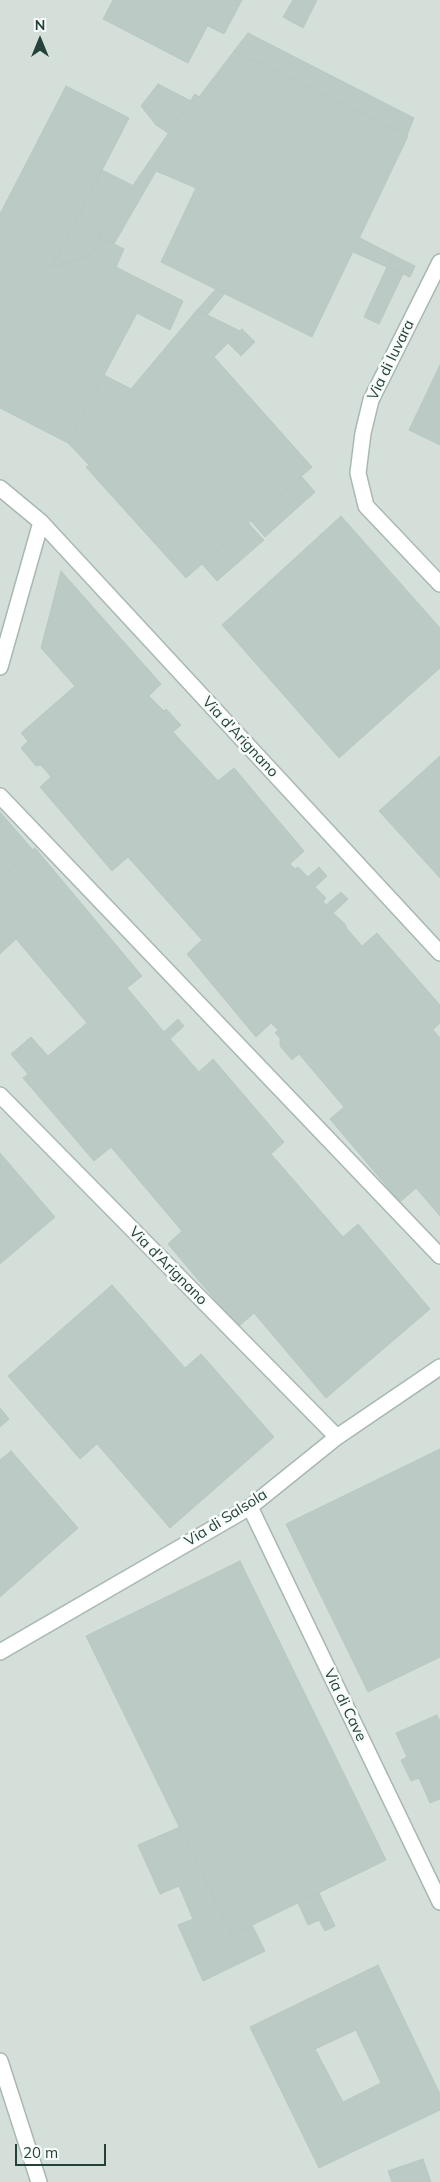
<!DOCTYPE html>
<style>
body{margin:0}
#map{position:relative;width:440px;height:2182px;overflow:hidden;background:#e6efeb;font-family:Mulish,sans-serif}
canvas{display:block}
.north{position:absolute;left:15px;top:15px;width:50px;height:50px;-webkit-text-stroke:4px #f7fbf9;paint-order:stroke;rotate:0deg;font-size:14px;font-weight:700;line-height:20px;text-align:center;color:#24423a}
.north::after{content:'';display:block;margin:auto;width:18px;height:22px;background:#24423a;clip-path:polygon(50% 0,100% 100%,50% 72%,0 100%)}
.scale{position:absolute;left:15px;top:2144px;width:91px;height:22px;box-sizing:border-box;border:2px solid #24423a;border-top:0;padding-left:6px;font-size:15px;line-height:18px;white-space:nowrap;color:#24423a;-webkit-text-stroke:4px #f7fbf9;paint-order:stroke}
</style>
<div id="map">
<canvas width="440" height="2182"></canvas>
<div class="north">N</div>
<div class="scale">20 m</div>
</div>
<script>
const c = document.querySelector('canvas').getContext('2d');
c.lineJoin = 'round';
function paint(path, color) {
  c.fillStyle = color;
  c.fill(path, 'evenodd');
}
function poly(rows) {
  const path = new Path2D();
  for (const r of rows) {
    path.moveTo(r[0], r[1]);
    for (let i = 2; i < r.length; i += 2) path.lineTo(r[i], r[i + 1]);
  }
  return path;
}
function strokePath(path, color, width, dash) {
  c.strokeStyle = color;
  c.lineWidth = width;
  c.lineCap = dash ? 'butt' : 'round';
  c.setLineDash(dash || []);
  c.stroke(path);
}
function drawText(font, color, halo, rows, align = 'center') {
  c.font = font + ' Mulish,sans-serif';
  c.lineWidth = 5;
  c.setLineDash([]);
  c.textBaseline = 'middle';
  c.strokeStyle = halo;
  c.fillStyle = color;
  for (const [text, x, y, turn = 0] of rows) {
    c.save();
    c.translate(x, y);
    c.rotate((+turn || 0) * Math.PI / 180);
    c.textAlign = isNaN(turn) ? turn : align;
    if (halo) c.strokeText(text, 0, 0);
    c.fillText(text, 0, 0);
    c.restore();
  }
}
paint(poly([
 [0,0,440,0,440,2182,0,2182]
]), '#d4dfda');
const building = poly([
 [113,0,221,0,188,63,103,19,113,0],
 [221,0,242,0,224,34,208,26,221,0],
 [293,0,317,0,303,28,283,17,293,0],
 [248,33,414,118,407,135,234,51,248,33],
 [234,51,408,136,312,337,161,262,196,188,156,171,114,244,98,237,195,94,199,97,234,51],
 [158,84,191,101,168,133,156,125,141,106,158,84],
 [66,86,129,118,52,267,90,255,100,237,124,249,116,267,183,301,170,330,137,313,68,443,0,408,0,214,66,86],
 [102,170,132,185,98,237,100,237,90,255,52,267,102,170],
 [360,238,393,255,387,267,353,252,360,238],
 [393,255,415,266,410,277,387,267,393,255],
 [387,267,403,274,379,324,364,317,387,267],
 [216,289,225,293,207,315,197,310,216,289],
 [197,310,240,331,214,357,312,467,186,578,93,475,86,467,89,465,68,443,104,375,131,389,197,310],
 [242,329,255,342,241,356,228,343,242,329],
 [440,365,440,445,409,430,440,365],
 [301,476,315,492,265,537,251,521,301,476],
 [341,516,440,628,440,668,339,758,222,625,341,516],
 [248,523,264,540,217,581,202,564,248,523],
 [61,571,161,684,149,696,164,711,166,709,181,725,173,732,218,781,234,768,304,851,290,864,295,869,298,867,308,877,319,867,327,876,315,887,326,898,323,901,326,905,341,892,348,899,333,913,345,924,347,929,362,946,377,933,440,1005,440,1023,433,1030,440,1038,440,1216,416,1188,400,1202,330,1119,344,1107,299,1054,292,1060,280,1046,280,1038,275,1033,278,1030,271,1023,256,1037,187,954,202,940,128,857,112,871,40,787,51,777,41,765,36,766,21,748,28,741,21,733,75,686,41,648,61,571],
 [440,756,440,878,379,811,440,756],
 [0,812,33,850,0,878,0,812],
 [35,848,142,976,127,988,164,1032,178,1019,184,1026,170,1039,199,1072,213,1059,284,1142,271,1154,343,1237,358,1224,430,1309,326,1398,254,1313,238,1327,168,1244,182,1231,111,1147,94,1161,23,1078,28,1074,11,1054,31,1037,48,1056,87,1023,0,920,0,878,35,848],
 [0,920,16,939,0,954,0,920],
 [0,1153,55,1217,0,1264,0,1153],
 [112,1285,185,1368,201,1354,274,1437,170,1528,97,1444,80,1459,8,1376,112,1285],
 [0,1408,9,1419,0,1427,0,1408],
 [440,1449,440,1657,368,1692,286,1524,440,1449],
 [11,1451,78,1528,0,1597,0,1460,11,1451],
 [240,1561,386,1860,232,1935,86,1636,240,1561],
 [437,1715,440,1721,440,1799,430,1803,419,1778,411,1781,401,1760,407,1757,396,1733,437,1715],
 [180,1827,232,1935,252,1925,265,1951,203,1981,178,1925,193,1919,179,1886,160,1894,138,1845,180,1827],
 [319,1893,335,1926,325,1931,319,1920,308,1925,298,1903,319,1893],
 [378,1965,440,2094,440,2110,319,2168,250,2027,378,1965],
 [356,2030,381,2083,343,2102,315,2049,356,2030],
 [423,2159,431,2182,392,2182,388,2171,423,2159]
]);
paint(building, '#bbcac4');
strokePath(building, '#b8c9c2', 1);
const minor = poly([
 [440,262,371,400,363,433,358,473,366,506,440,584],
 [0,488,41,522,440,953],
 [0,667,41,522],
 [0,796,440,1256],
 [0,1095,337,1437],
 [250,1507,440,1902],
 [0,1652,250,1507,337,1437,440,1367],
 [0,2061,39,2182]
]);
strokePath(minor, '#a8b8b2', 18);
strokePath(minor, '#fff', 15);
drawText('15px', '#24423a', '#f7fbf9', [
 ["Via di Iuvara",391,360,-64],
 ["Via d'Arignano",240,737,47],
 ["Via d'Arignano",168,1266,45],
 ["Via di Salsola",226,1518,-32],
 ["Via di Cave",345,1705,64]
]);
</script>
